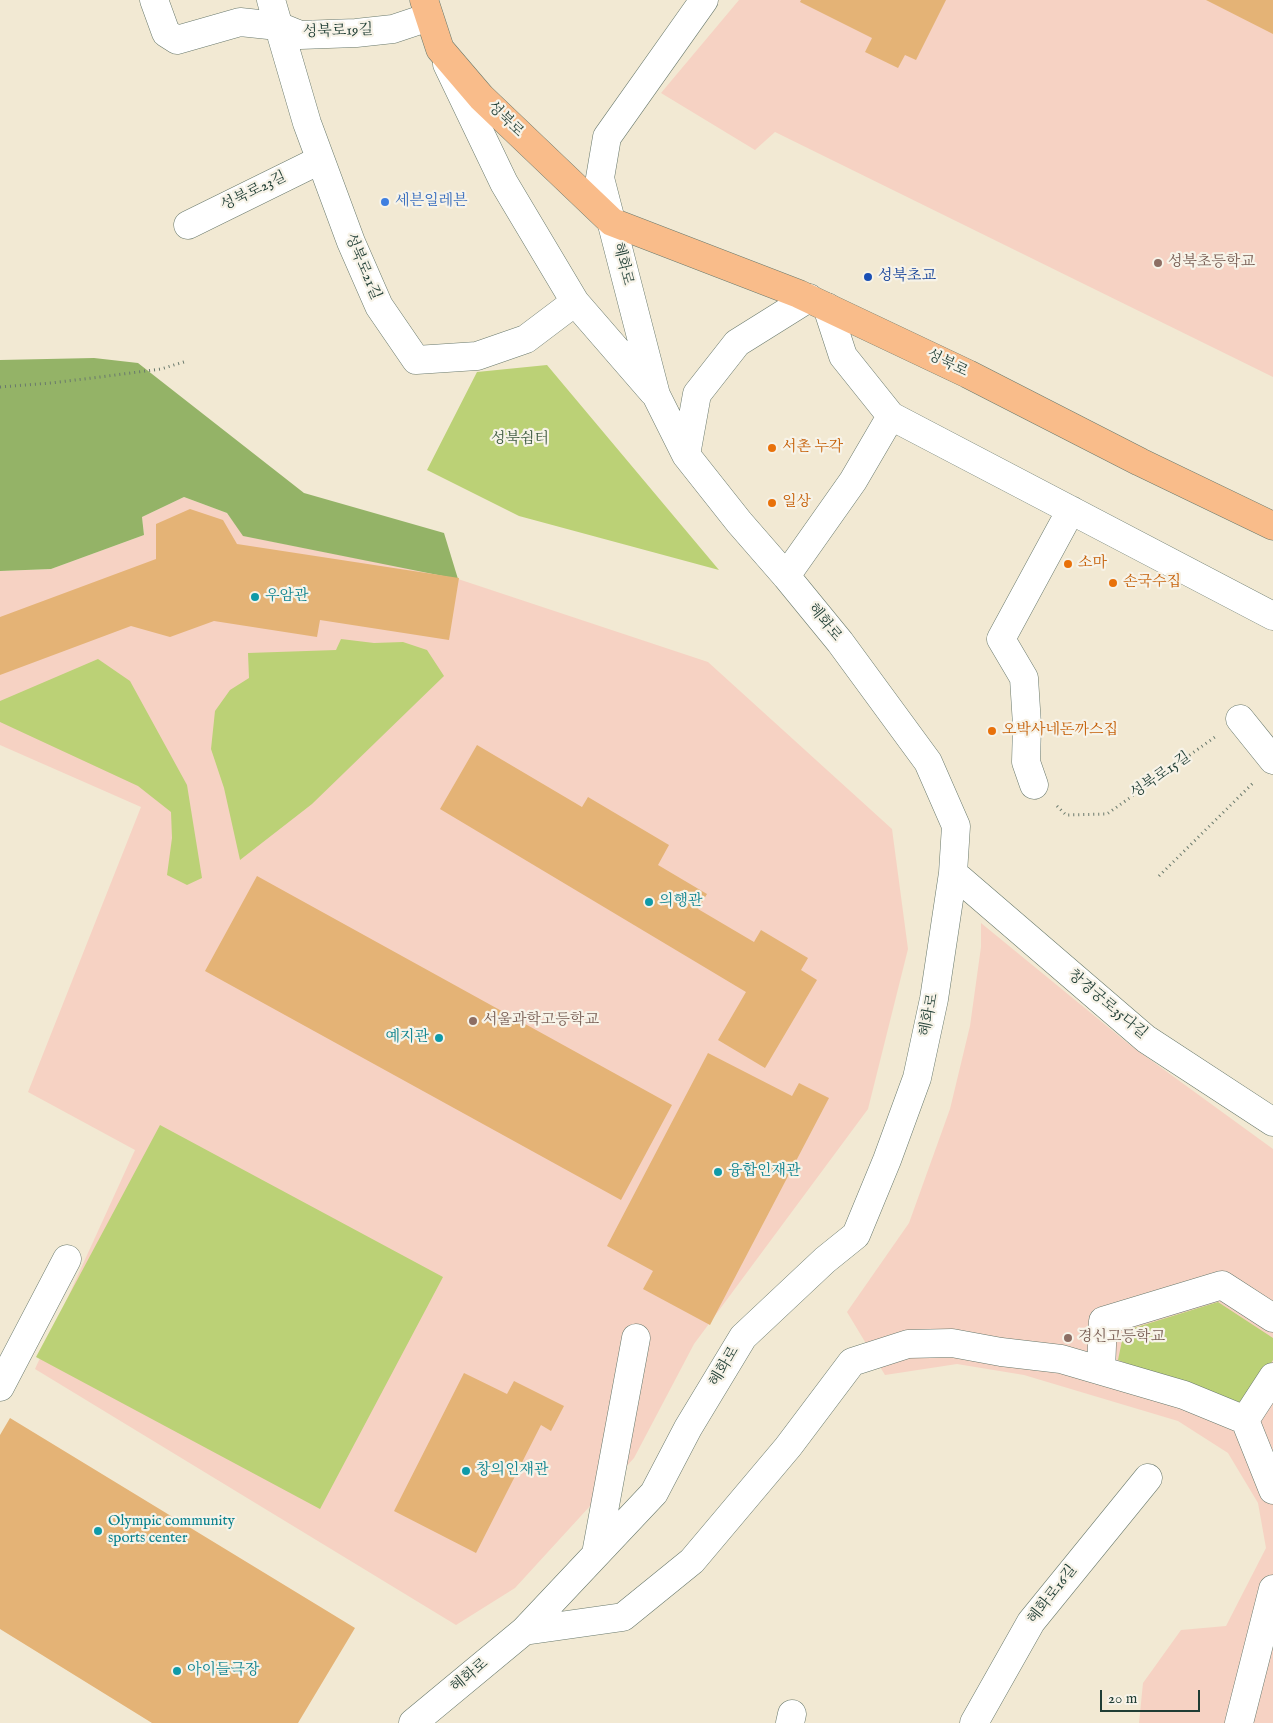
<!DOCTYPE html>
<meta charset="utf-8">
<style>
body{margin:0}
#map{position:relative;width:1273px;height:1723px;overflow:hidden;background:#f2e9d3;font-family:"IM FELL English",serif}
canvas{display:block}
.scale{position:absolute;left:1100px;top:1690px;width:100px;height:22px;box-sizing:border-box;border:2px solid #1f3d34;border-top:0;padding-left:6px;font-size:15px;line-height:18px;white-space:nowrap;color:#1f3d34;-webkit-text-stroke:4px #f7f3e8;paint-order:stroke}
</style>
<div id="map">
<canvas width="1273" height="1723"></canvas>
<div class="scale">20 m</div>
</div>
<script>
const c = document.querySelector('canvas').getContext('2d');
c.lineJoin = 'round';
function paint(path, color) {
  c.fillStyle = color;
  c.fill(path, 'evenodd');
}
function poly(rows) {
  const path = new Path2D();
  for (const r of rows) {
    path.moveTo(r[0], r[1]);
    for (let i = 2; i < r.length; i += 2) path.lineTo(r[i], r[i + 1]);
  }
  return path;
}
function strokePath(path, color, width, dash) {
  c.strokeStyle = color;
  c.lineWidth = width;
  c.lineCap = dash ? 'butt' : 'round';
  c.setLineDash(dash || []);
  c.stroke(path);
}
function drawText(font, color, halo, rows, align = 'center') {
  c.font = font + ' "IM FELL English","Noto Serif KR",serif';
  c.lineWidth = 4.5;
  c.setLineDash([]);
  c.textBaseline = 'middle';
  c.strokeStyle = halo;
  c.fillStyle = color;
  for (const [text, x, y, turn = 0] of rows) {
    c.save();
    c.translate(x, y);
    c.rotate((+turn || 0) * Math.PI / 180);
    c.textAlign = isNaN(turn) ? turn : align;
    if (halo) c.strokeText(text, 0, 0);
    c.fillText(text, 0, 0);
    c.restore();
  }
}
paint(poly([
 [739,0,1273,0,1273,377,775,132,755,150,661,93],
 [184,497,227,513,244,536,452,577,708,662,892,829,908,949,868,1109,694,1344,634,1458,515,1588,456,1625,35,1369,135,1150,28,1092,141,807,0,745,0,571,51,569,144,535,142,517],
 [981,923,1130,1045,1273,1149,1273,1723,1139,1723,1143,1683,1181,1630,1226,1626,1266,1548,1258,1503,1228,1453,1178,1421,1024,1375,957,1364,885,1375,847,1312,909,1223,950,1109,970,1026,981,947]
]), '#f6d2c3');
paint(poly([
 [547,365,719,570,519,516,427,470,477,372],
 [341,639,374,643,403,642,427,650,444,676,312,804,240,860,224,788,211,749,215,711,230,690,249,678,248,653,336,650],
 [98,659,130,681,187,785,202,878,187,885,167,875,172,838,171,812,138,786,0,722,0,701],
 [160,1125,443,1277,320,1509,36,1357],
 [1218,1302,1273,1338,1273,1360,1242,1409,1118,1360,1124,1331]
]), '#bbd176');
paint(poly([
 [94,358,138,363,304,493,444,533,458,579,243,536,227,513,184,497,142,517,144,535,51,569,0,571,0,360]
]), '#94b367');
paint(poly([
 [801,0,946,0,916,60,905,55,898,68,865,52,872,38,800,2],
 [1206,0,1273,0,1273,34],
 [190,509,223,520,237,544,459,578,449,640,320,620,317,637,214,621,170,637,131,626,0,675,0,617,156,559,156,524],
 [477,745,582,807,588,797,669,845,658,865,707,894,698,909,754,942,761,930,808,958,801,970,817,980,765,1068,718,1040,746,992,440,809],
 [257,876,672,1105,621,1200,205,971],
 [708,1053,792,1096,799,1083,829,1098,710,1325,643,1289,653,1271,607,1246],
 [464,1373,507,1394,514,1381,564,1406,551,1431,541,1425,476,1553,394,1511],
 [10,1418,355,1628,298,1723,152,1723,0,1629,0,1435]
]), '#e4b376');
const minor = poly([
 [154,0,166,33,177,40,240,22,278,26,300,35,356,33,393,29,429,17],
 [271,0,307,123,351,242,379,306,416,360,477,356,526,339,575,302],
 [447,64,504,183,575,302,653,392],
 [188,225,320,160],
 [827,307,843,356,891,416,1273,616],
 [686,455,697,394,737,343,809,298],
 [786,576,853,481,891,416],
 [1240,719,1273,760],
 [1034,785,1026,762,1027,725,1024,678,1001,639,1071,510],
 [953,873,1146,1039,1273,1122],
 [1101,1370,1103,1321,1222,1285,1273,1318],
 [0,1387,67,1259],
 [1245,1420,1273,1490],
 [596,1554,636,1338],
 [524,1631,623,1617,692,1561,788,1447,852,1362,908,1344,952,1343,1001,1352,1061,1359,1184,1395,1245,1420,1273,1377],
 [413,1723,524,1631,654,1493,688,1428,743,1337,825,1260,856,1235,887,1160,917,1078,934,999,953,873,956,826,928,762,840,642,786,576,739,522,686,455,656,395,600,178,607,137,704,0],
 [790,1723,792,1714],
 [974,1723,1031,1622,1148,1478],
 [1239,1723,1273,1589]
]);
const major = poly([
 [424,0,440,49,481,97,612,222,799,294,968,374,1140,462,1273,526]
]);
strokePath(minor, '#69796c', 29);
strokePath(major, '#69796c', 29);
strokePath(poly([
 [0,387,51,383,100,377,161,369,187,361],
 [1057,806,1066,815,1107,814,1215,737],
 [1159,876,1253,783]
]), '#69796c', 3, [1, 4]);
strokePath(minor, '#fff', 28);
strokePath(major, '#f9bc8a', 28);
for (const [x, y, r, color] of [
 [385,202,5,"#3f7fe0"],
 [1158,263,5,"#8d6e63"],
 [868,277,5,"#1a4fb4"],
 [772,448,5,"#e8710a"],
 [772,503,5,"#e8710a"],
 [1068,564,5,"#e8710a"],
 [1113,583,5,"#e8710a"],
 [255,597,5,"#0f9aa8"],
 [992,731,5,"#e8710a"],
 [649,902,5,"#0f9aa8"],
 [473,1021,5,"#8d6e63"],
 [439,1038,5,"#0f9aa8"],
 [718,1172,5,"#0f9aa8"],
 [1068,1338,5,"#8d6e63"],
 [466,1471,5,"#0f9aa8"],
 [98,1531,5,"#0f9aa8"],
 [177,1671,5,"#0f9aa8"]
]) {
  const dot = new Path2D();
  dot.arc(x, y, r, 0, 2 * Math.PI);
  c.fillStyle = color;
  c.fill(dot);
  strokePath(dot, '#f7f3e8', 2);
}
drawText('15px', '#1f3d34', '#f7f3e8', [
 ["성북로19길",338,32,-2],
 ["성북로",505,120,44],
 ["성북로23길",254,192,-26],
 ["혜화로",622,264,76],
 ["성북로21길",362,267,67],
 ["성북로",947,364,26],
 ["혜화로",824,623,51],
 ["성북로15길",1161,776,-35],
 ["창경궁로35다길",1107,1005,40],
 ["혜화로",930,1015,-79],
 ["혜화로",725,1367,-59],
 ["혜화로16길",1053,1595,-52],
 ["혜화로",470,1676,-40]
]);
drawText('15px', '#366cbe', '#f7f3e8', [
 ["세븐일레븐",395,202]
], 'left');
drawText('15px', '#785e54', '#f7f3e8', [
 ["성북초등학교",1168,263],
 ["서울과학고등학교",483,1021],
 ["경신고등학교",1078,1338]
], 'left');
drawText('15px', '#164399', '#f7f3e8', [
 ["성북초교",878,277]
], 'left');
drawText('15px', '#3e5b41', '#f7f3e8', [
 ["성북쉼터",520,440]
]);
drawText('15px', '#c56008', '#f7f3e8', [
 ["서촌 누각",782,448],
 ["일상",782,503],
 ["소마",1078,564],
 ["손국수집",1123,583],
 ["오박사네돈까스집",1002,731]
], 'left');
drawText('15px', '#0d838f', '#f7f3e8', [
 ["우암관",265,597],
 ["의행관",659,902],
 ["예지관",429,1038,"right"],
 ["융합인재관",728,1172],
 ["창의인재관",476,1471],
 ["Olympic community",108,1522],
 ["sports center",108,1539],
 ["아이들극장",187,1671]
], 'left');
</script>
